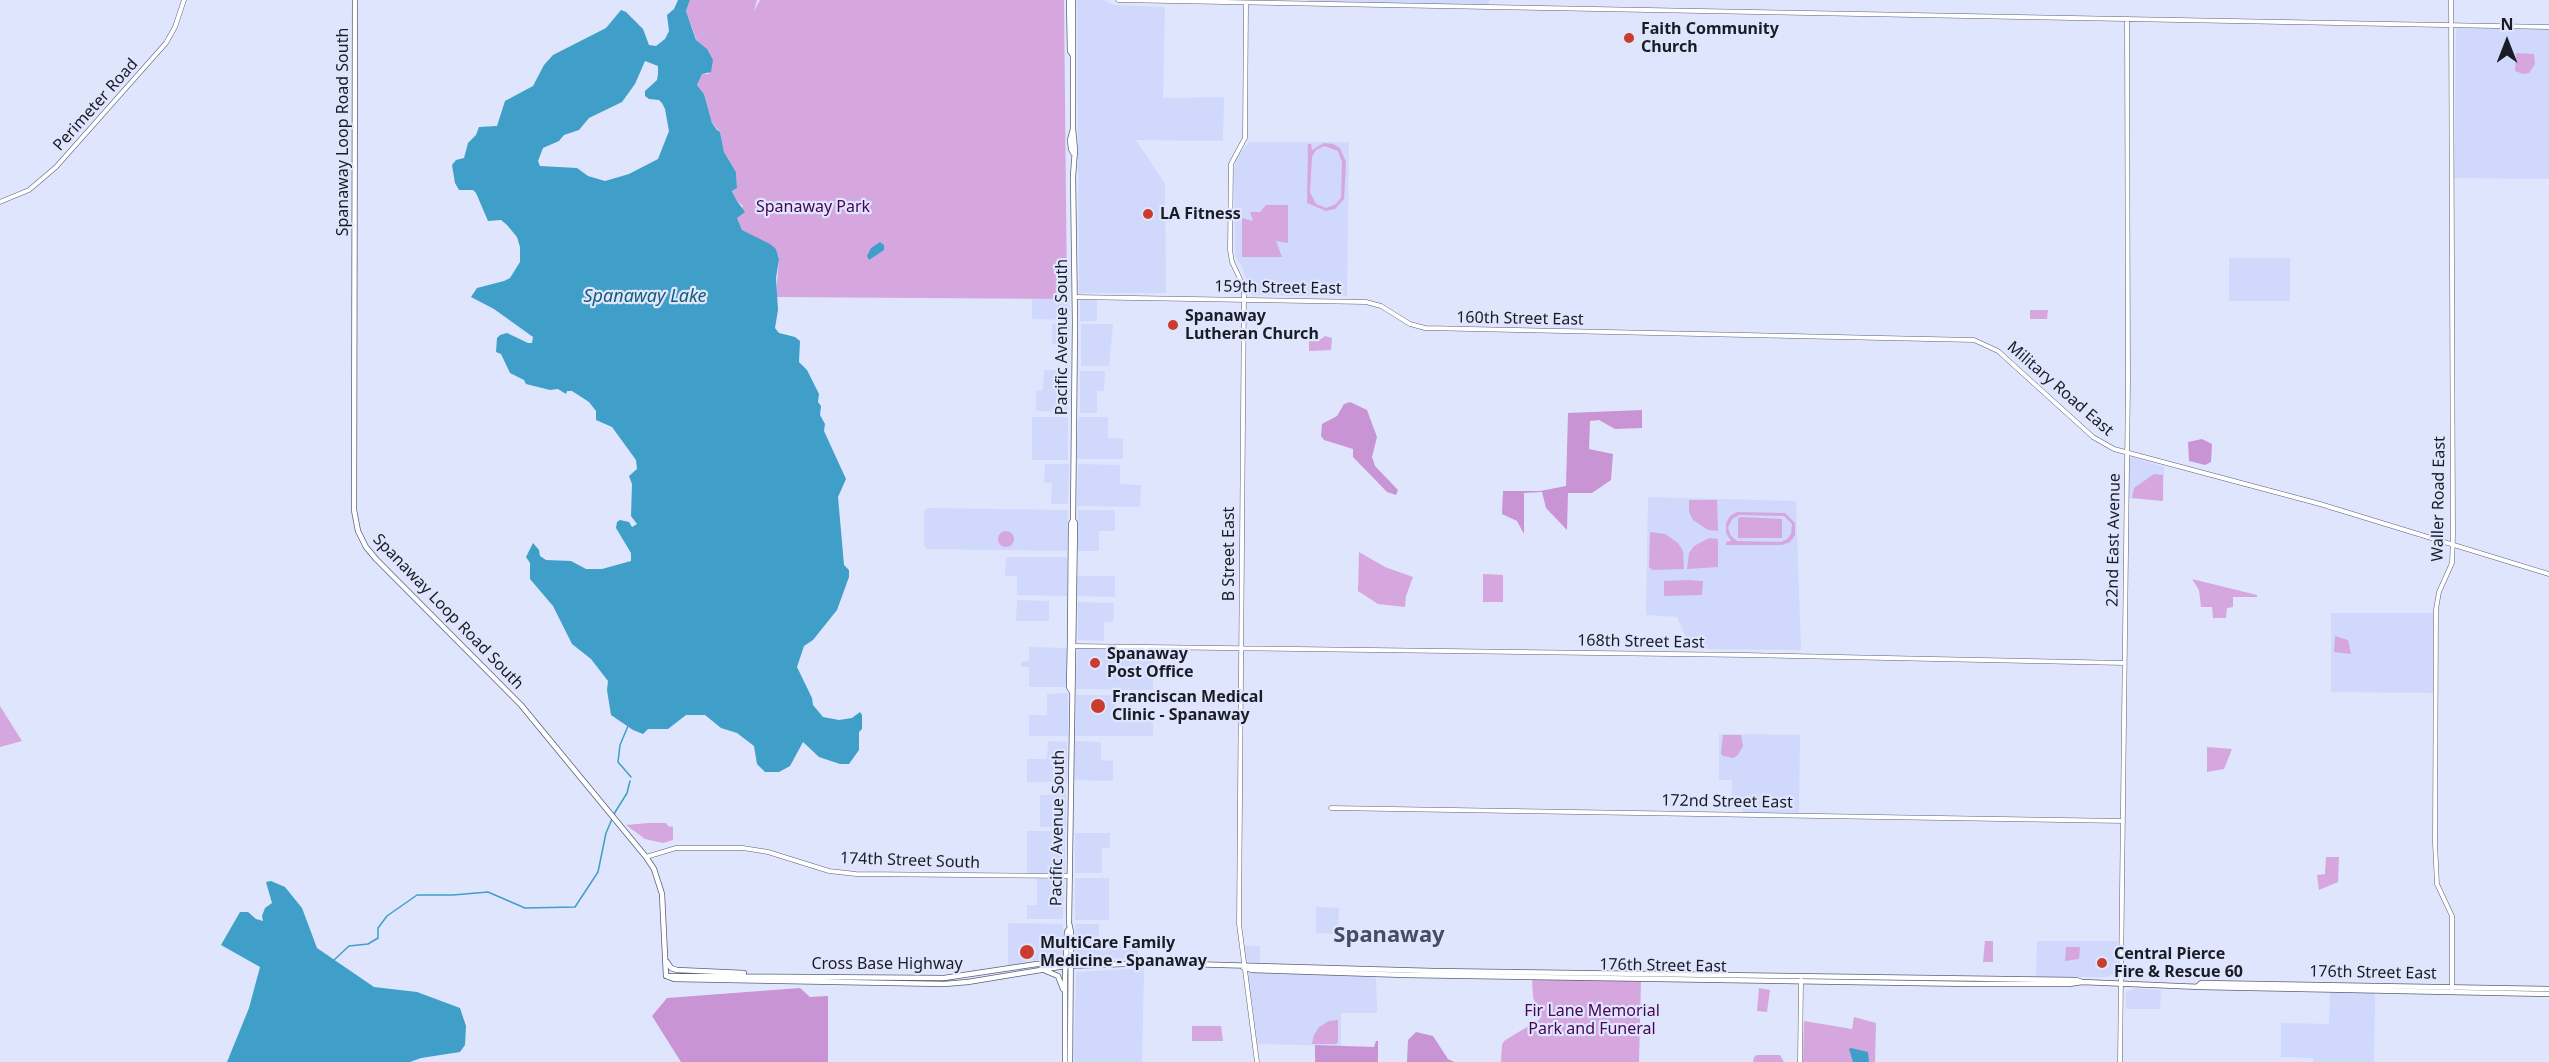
<!DOCTYPE html>
<style>
body{margin:0}
#map{position:relative;width:2549px;height:1062px;overflow:hidden;background:#dfe5fc;font-family:"Noto Sans",sans-serif}
canvas{display:block}
.north{position:absolute;left:2477px;top:12px;width:60px;height:60px;-webkit-text-stroke:4px #dfe5fc;paint-order:stroke;rotate:0deg;font-size:16px;font-weight:700;line-height:24px;text-align:center;color:#1a1c26}
.north::after{content:'';display:block;margin:auto;width:21px;height:27px;background:#1a1c26;clip-path:polygon(50% 0,100% 100%,50% 72%,0 100%)}
</style>
<div id="map">
<canvas width="2549" height="1062"></canvas>
<div class="north">N</div>
</div>
<script>
const c = document.querySelector('canvas').getContext('2d');
c.lineJoin = 'round';
function paint(path, color) {
  c.fillStyle = color;
  c.fill(path, 'evenodd');
}
function poly(rows) {
  const path = new Path2D();
  for (const r of rows) {
    if (r.length === 3) {
      path.moveTo(r[0] + r[2], r[1]);
      path.arc(r[0], r[1], r[2], 0, 2 * Math.PI);
      continue;
    }
    path.moveTo(r[0], r[1]);
    for (let i = 2; i < r.length; i += 2) path.lineTo(r[i], r[i + 1]);
  }
  return path;
}
function strokePath(path, color, width, dash) {
  c.strokeStyle = color;
  c.lineWidth = width;
  c.lineCap = dash ? 'butt' : 'round';
  c.setLineDash(dash || []);
  c.stroke(path);
}
function drawText(font, color, halo, rows, align = 'center') {
  c.font = font + ' "Noto Sans",sans-serif';
  c.lineWidth = 4.5;
  c.setLineDash([]);
  c.textBaseline = 'middle';
  c.strokeStyle = halo;
  c.fillStyle = color;
  for (const [text, x, y, turn = 0] of rows) {
    c.save();
    c.translate(x, y);
    c.rotate((+turn || 0) * Math.PI / 180);
    c.textAlign = isNaN(turn) ? turn : align;
    if (halo) c.strokeText(text, 0, 0);
    c.fillText(text, 0, 0);
    c.restore();
  }
}
paint(poly([
 [1077,0,1103,0,1114,5,1165,7,1163,98,1224,97,1223,141,1136,140,1165,184,1166,293,1079,293],
 [1308,0,1489,0,1488,8,1308,5],
 [2460,26,2549,29,2549,179,2454,178,2456,30],
 [1249,142,1349,142,1347,296,1251,295,1242,267,1235,256,1234,173,1236,159],
 [2229,258,2290,258,2290,301,2229,301],
 [1032,299,1069,299,1069,320,1032,319],
 [1080,300,1097,300,1097,321,1080,321],
 [1052,324,1069,324,1069,343,1052,344],
 [1081,324,1113,324,1109,366,1081,366],
 [1044,370,1069,370,1068,412,1036,411,1036,391,1043,390],
 [1080,371,1105,371,1104,391,1097,391,1097,413,1080,413],
 [1032,417,1068,417,1068,460,1032,460],
 [1078,417,1108,417,1108,438,1123,439,1123,459,1077,459],
 [2132,457,2164,467,2163,501,2129,498,2129,459],
 [1045,464,1069,464,1068,504,1051,504,1052,483,1044,483],
 [1078,464,1120,465,1120,484,1141,485,1140,507,1077,506],
 [1648,497,1796,501,1801,650,1691,649,1677,617,1646,615],
 [927,508,1068,510,1067,551,927,549,924,546,924,511],
 [1078,510,1115,510,1115,531,1099,531,1099,551,1078,551],
 [1006,557,1067,557,1067,596,1017,595,1017,576,1005,576],
 [1077,576,1115,576,1115,597,1077,596],
 [1017,600,1049,601,1049,621,1016,621],
 [1078,602,1114,603,1113,622,1104,622,1104,641,1078,640],
 [2331,613,2433,613,2433,693,2331,692],
 [1029,647,1067,648,1066,687,1029,687,1029,667,1021,667,1021,662,1029,661],
 [1077,648,1154,648,1153,690,1076,689],
 [1068,693,1068,736,1029,736,1029,715,1047,715,1047,694],
 [1076,695,1116,695,1116,715,1153,715,1153,736,1075,736],
 [1719,734,1800,735,1799,813,1742,812,1743,797,1732,797,1732,780,1719,780],
 [1048,741,1067,742,1067,782,1027,782,1027,759,1047,759],
 [1075,741,1101,742,1101,760,1113,761,1113,781,1074,780],
 [1055,785,1066,785,1066,827,1040,827,1040,795,1055,795],
 [1027,831,1065,831,1065,873,1027,873],
 [1075,833,1110,833,1110,848,1102,848,1102,873,1075,873],
 [1075,878,1109,878,1109,920,1075,920],
 [1037,879,1064,879,1063,919,1027,919,1027,905,1037,905],
 [1316,907,1339,908,1338,934,1316,933],
 [1008,923,1063,924,1064,954,1055,959,1028,961,1008,966],
 [1075,924,1099,924,1099,944,1138,945,1138,959,1076,958],
 [2037,941,2118,941,2117,973,2107,977,2036,977],
 [1242,946,1260,946,1260,963,1247,961],
 [1144,968,1142,1062,1074,1062,1076,972],
 [1247,971,1376,976,1377,1013,1341,1013,1341,1046,1258,1044],
 [2135,988,2161,990,2160,1009,2126,1009,2126,992],
 [2330,992,2372,992,2375,995,2374,1062,2313,1062,2313,1058,2281,1057,2281,1023,2329,1024]
]), '#d0d8fc');
paint(poly([
 [690,0,757,0,754,11,760,0,1064,0,1067,299,776,297,779,258,776,249,742,230,737,218,743,206,737,201,732,190,737,188,736,172,724,152,720,132,712,123,704,94,697,85,702,74,709,74,686,11],
 [2516,53,2534,54,2535,64,2529,73,2523,74,2515,71],
 [1324,143,1333,144,1340,148,1346,162,1344,199,1335,209,1326,211,1307,203,1308,144,1311,144,1312,150],
 [1324,146,1338,151,1342,162,1341,198,1336,204,1326,208,1316,204,1310,192,1312,157,1316,150],
 [1266,205,1288,205,1288,243,1276,241,1282,257,1242,257,1242,218,1253,221,1250,212,1260,212],
 [2030,310,2048,310,2047,319,2030,319],
 [1325,336,1332,338,1331,350,1309,351,1309,339,1321,339],
 [2154,474,2163,475,2163,501,2132,498,2134,488],
 [1689,500,1717,500,1718,531,1708,530,1693,520,1689,512],
 [1737,512,1785,513,1795,523,1795,535,1790,542,1782,545,1726,545,1726,542,1731,541,1726,533,1726,523,1730,516],
 [1740,515,1784,516,1792,524,1791,534,1787,539,1781,542,1737,541,1731,536,1728,528,1732,519],
 [1741,517,1782,519,1782,538,1738,538,1738,518],
 [1006,539,8],
 [1650,532,1665,534,1678,543,1683,551,1684,569,1653,570,1649,567],
 [1709,538,1718,539,1718,567,1687,569,1689,553,1694,546],
 [1359,552,1385,567,1413,577,1406,596,1405,607,1378,604,1358,591],
 [1483,574,1503,575,1503,602,1483,602],
 [2192,579,2257,595,2257,597,2233,597,2233,607,2227,608,2226,618,2213,618,2212,607,2201,607,2199,590],
 [1689,580,1703,581,1702,595,1664,596,1664,581],
 [2335,636,2348,640,2351,654,2334,652],
 [0,706,22,741,0,747],
 [1723,735,1741,735,1743,746,1738,755,1733,758,1723,756,1721,754],
 [2207,747,2232,749,2224,769,2207,772],
 [648,823,666,823,668,826,673,827,673,840,663,843,645,839,626,825],
 [2326,857,2339,857,2338,882,2319,890,2317,875,2325,874],
 [1985,941,1993,941,1993,962,1983,962],
 [2066,947,2080,947,2079,959,2065,961],
 [1532,978,1641,980,1639,1062,1501,1062,1502,1045,1504,1041,1540,1019,1533,997],
 [1759,988,1770,990,1767,1012,1757,1011],
 [1854,1017,1876,1023,1875,1062,1803,1062,1804,1021,1852,1029],
 [1338,1020,1338,1042,1336,1044,1312,1044,1314,1035,1319,1027,1329,1021],
 [1192,1026,1221,1026,1223,1041,1192,1041],
 [1757,1055,1780,1055,1784,1062,1753,1062,1754,1057]
]), '#d5a7de');
paint(poly([
 [1350,402,1367,410,1377,437,1372,457,1375,466,1398,490,1396,495,1387,492,1353,457,1353,449,1324,440,1321,436,1322,424,1337,416,1344,404],
 [1642,410,1642,428,1615,429,1599,420,1590,421,1589,449,1613,454,1611,480,1592,493,1568,493,1567,530,1546,508,1542,492,1524,493,1524,534,1517,521,1502,514,1503,491,1540,491,1566,486,1568,413],
 [2202,439,2212,444,2211,462,2205,465,2189,461,2188,442],
 [800,988,810,997,828,996,828,1062,681,1062,652,1016,667,998],
 [1416,1032,1433,1036,1448,1059,1454,1062,1407,1062,1408,1040],
 [1376,1041,1378,1041,1378,1062,1315,1062,1315,1045,1374,1047]
]), '#c994d4');
paint(poly([
 [678,0,690,0,686,11,696,40,707,49,713,60,711,72,702,74,697,85,704,94,712,123,717,130,720,132,724,152,736,172,737,188,732,191,737,201,745,212,737,218,742,230,770,244,776,249,779,259,776,278,778,310,775,328,779,333,795,337,800,341,799,362,807,370,819,394,818,402,821,406,820,415,825,424,824,431,846,479,838,497,844,565,849,570,849,577,837,610,813,640,804,646,797,667,812,698,813,705,823,717,839,720,852,718,860,712,862,715,862,729,859,732,859,750,849,764,840,764,819,757,803,742,790,766,779,772,765,772,757,764,754,746,737,733,721,728,705,715,686,715,668,729,648,729,643,734,633,730,611,715,607,690,608,681,591,659,572,644,553,606,530,579,530,563,526,557,533,543,539,550,540,556,546,560,571,561,586,569,602,569,631,561,631,553,616,528,617,522,620,520,629,522,632,527,637,524,631,516,632,484,629,476,637,469,636,460,612,427,596,420,596,411,589,402,572,391,567,391,566,394,558,389,550,390,526,384,524,380,510,373,501,354,496,352,497,338,500,335,507,333,528,343,532,343,533,337,494,309,471,297,477,288,504,281,510,278,520,262,520,247,517,237,507,225,501,220,488,221,476,193,473,190,459,190,455,183,452,165,456,160,464,158,468,143,476,135,479,127,497,126,505,101,533,86,544,65,553,55,606,28,621,10,626,12,643,29,649,45,656,46,665,39,669,31,667,15,674,9],
 [645,61,658,66,658,74,657,80,645,91,645,96,649,99,659,100,662,103,665,109,669,131,658,159,629,174,605,181,588,176,577,168,540,166,538,161,543,148,559,141,564,135,579,130,589,118,622,102,635,84],
 [880,242,884,245,884,250,869,260,867,256,871,248],
 [271,881,285,887,302,908,317,948,374,987,417,992,460,1008,466,1026,465,1045,460,1052,421,1058,410,1062,227,1062,249,1008,260,967,221,945,240,912,248,912,256,919,263,921,262,916,265,908,272,903,266,882],
 [1851,1048,1868,1052,1869,1062,1853,1062,1849,1049]
]), '#3f9fc8');
strokePath(poly([
 [628,726,620,745,618,762,631,777],
 [614,814,627,793,630,781],
 [334,960,349,946,368,944,378,938,378,928,387,916,417,895,453,895,488,892,525,908,575,907,598,872,606,833,612,819]
]), '#3f9fc8', 1.5);
const secondary = poly([
 [1118,0,2549,27],
 [2451,0,2453,535,2452,563,2439,592,2436,609,2435,843,2437,884,2452,916,2452,988],
 [1246,4,1245,138,1231,164,1230,250,1232,262,1242,283,1244,293,1239,924,1257,1062],
 [0,202,29,190,56,167,166,43,175,27,184,0],
 [1075,297,1366,302,1381,306,1410,324,1425,328,1974,340,1998,351,2093,437,2114,449,2320,504,2549,574],
 [1072,646,1745,655,2124,663],
 [1331,808,2123,821],
 [646,857,676,848,743,848,768,852,829,871,856,874,1070,876],
 [1800,1062,1801,980],
 [2120,1062,2128,381,2127,19]
]);
const primary = poly([
 [355,0,354,510,358,531,366,547,376,559,521,705,646,857,654,869,662,894,666,976],
 [1069,0,1070,51,1072,54],
 [1073,0,1073,129,1070,140,1071,149,1073,153],
 [1072,692,1069,687,1070,641,1071,524,1073,520],
 [667,962,671,968,677,970,744,973],
 [1243,967,1252,970,1406,975,1973,984,2069,984,2082,982,2201,987,2549,994],
 [1046,971,1058,976,1063,989],
 [666,976,674,979,944,984,968,982,1065,966,1153,963,1433,971,2076,980,2082,982],
 [668,976,944,978,1037,964,1060,963,1065,966],
 [2198,986,2201,983,2549,989],
 [1065,1062,1065,975,1067,932,1069,929],
 [1070,1062,1071,932,1069,923,1075,523,1073,520,1075,322,1073,176,1075,150,1073,129]
]);
strokePath(secondary, '#5b6179', 5);
strokePath(primary, '#5b6179', 6);
strokePath(secondary, '#fff', 4);
strokePath(primary, '#fff', 4.5);
for (const [x, y, r, color] of [
 [1629,38,6,"#c93c2f"],
 [1148,214,6,"#c93c2f"],
 [1173,325,6,"#c93c2f"],
 [1095,663,6,"#c93c2f"],
 [1098,706,8,"#c93c2f"],
 [1027,952,8,"#c93c2f"],
 [2102,963,6,"#c93c2f"]
]) {
  const dot = new Path2D();
  dot.arc(x, y, r, 0, 2 * Math.PI);
  c.fillStyle = color;
  c.fill(dot);
  strokePath(dot, '#dfe5fc', 2);
}
drawText('bold 16px', '#1a1c26', '#dfe5fc', [
 ["Faith Community",1641,29],
 ["Church",1641,47],
 ["LA Fitness",1160,214],
 ["Spanaway",1185,316],
 ["Lutheran Church",1185,334],
 ["Spanaway",1107,654],
 ["Post Office",1107,672],
 ["Franciscan Medical",1112,697],
 ["Clinic - Spanaway",1112,715],
 ["MultiCare Family",1040,943],
 ["Medicine - Spanaway",1040,961],
 ["Central Pierce",2114,954],
 ["Fire & Rescue 60",2114,972]
], 'left');
drawText('16px', '#1a1c26', '#dfe5fc', [
 ["Perimeter Road",96,105,-48],
 ["Spanaway Loop Road South",343,132,-90],
 ["159th Street East",1278,288,1],
 ["160th Street East",1520,319,1],
 ["Pacific Avenue South",1062,337,-90],
 ["Military Road East",2060,389,41],
 ["Waller Road East",2439,499,-89],
 ["22nd East Avenue",2114,540,-89],
 ["B Street East",1229,554,-90],
 ["Spanaway Loop Road South",448,612,46],
 ["168th Street East",1641,642,1],
 ["172nd Street East",1727,802,1],
 ["Pacific Avenue South",1058,828,-89],
 ["174th Street South",910,861,2],
 ["Cross Base Highway",887,964],
 ["176th Street East",1663,966,1],
 ["176th Street East",2373,973,1]
]);
drawText('16px', '#490355', '#dfe5fc', [
 ["Spanaway Park",813,207],
 ["Fir Lane Memorial",1592,1011],
 ["Park and Funeral",1592,1029]
]);
drawText('italic 18px', '#135d7a', '#dfe5fc', [
 ["Spanaway Lake",645,297]
]);
drawText('bold 22px', '#474c64', '#dfe5fc', [
 ["Spanaway",1389,936]
]);
</script>
